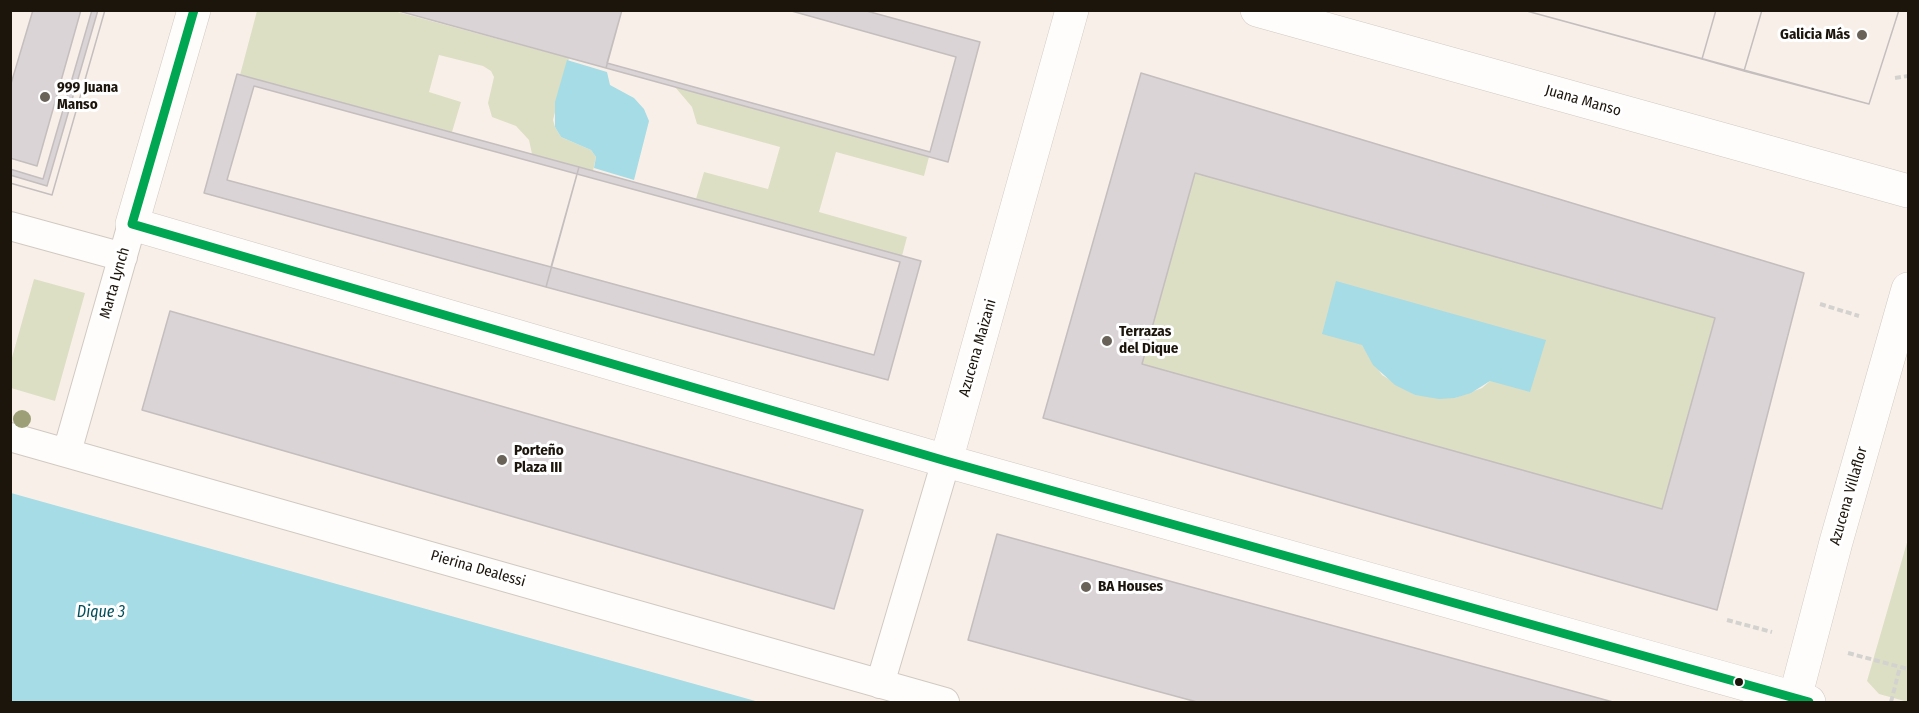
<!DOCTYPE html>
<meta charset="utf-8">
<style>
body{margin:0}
#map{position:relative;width:1919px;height:713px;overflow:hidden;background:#f8f0e8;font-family:"Fira Sans Condensed",sans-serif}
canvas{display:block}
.frame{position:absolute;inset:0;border:12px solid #1c150c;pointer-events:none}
</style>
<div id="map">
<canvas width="1919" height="713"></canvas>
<div class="frame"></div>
</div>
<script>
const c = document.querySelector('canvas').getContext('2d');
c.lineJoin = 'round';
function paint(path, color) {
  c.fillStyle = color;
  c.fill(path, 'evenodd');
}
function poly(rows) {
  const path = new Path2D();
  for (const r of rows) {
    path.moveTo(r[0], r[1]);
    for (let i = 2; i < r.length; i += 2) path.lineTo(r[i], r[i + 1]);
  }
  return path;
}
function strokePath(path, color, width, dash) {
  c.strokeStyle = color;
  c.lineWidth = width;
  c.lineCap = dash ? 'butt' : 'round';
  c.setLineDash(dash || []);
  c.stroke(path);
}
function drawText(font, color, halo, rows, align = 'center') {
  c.font = font + ' "Fira Sans Condensed",sans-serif';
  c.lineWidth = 6;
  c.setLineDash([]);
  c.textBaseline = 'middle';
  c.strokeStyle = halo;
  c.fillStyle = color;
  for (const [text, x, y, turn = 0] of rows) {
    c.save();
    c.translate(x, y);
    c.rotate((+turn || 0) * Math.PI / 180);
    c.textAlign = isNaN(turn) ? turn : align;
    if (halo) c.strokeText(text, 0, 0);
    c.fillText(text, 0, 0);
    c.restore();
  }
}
paint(poly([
 [257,11,394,11,569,58,553,120,555,127,561,137,591,150,596,157,593,171,532,154,529,140,516,126,492,117,488,103,494,77,491,71,483,66,439,55,429,92,461,102,452,132,240,75],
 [675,87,929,157,924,176,836,152,819,212,907,237,902,256,696,199,704,172,768,189,780,147,697,124,692,107],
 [1195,173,1715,318,1662,509,1142,364],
 [1362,345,1490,381,1482,388,1455,398,1415,395,1382,375],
 [34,279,85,293,55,401,11,388,11,361],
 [1908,539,1908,702,1879,694,1867,681]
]), '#dddfc4');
paint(poly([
 [567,60,607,72,610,85,634,98,644,109,649,121,634,180,594,168,596,157,591,150,561,137,555,127,555,102],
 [1336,281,1546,340,1530,392,1490,381,1471,393,1455,398,1439,399,1415,395,1395,385,1373,365,1362,345,1322,334],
 [11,493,759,702,11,702]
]), '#a5dce6');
const building = poly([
 [10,10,105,10,52,195,10,183,10,10],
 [10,10,92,10,43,179,10,169,10,10],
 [10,10,98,10,47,186,10,175,10,10],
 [10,10,81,10,37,166,10,158,10,10],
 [10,10,105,10,52,195,10,183,10,10],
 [10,10,33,10,10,87,10,10],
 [395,10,622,10,606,68,395,10],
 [622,10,863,10,980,42,948,162,606,68,622,10],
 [622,10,788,10,956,57,930,152,607,63,622,10],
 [1523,10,1899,10,1869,104,1523,10],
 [1523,10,1716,10,1702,59,1523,10],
 [1716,10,1762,10,1744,71,1702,59,1716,10],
 [1762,10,1899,10,1869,104,1744,71,1762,10],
 [1141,73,1804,273,1717,610,1043,418,1141,73],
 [1195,173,1715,318,1662,509,1142,364,1195,173],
 [237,74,579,167,546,287,204,193,237,74],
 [254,86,577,174,551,267,227,180,254,86],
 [579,167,921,261,888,380,546,287,579,167],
 [577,174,900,262,874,355,551,267,577,174],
 [170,311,863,510,834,609,142,410,170,311],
 [997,534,1613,702,1197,702,968,640,997,534]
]);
paint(building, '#dbd4d6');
strokePath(building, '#c4bebf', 1.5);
const pedestrian = poly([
 [10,226,123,257],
 [10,437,945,702],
 [67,452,132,224],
 [880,684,946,461]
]);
const minor = poly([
 [194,10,132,224,946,461,1809,702],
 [946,461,1072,10]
]);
const tertiary = poly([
 [1257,10,1908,191]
]);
const secondary = poly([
 [1794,702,1836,542,1908,289]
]);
strokePath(pedestrian, '#d1c9c1', 30);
strokePath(minor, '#d1c9c1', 34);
strokePath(tertiary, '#d1c9c1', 34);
strokePath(secondary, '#d1c9c1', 34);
strokePath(poly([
 [1895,78,1908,76],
 [1820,304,1859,316],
 [1727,620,1772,632],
 [1848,653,1908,669],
 [1891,702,1900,667]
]), '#d4d2cf', 4, [6, 3]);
strokePath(pedestrian, '#fefdfc', 28);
strokePath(minor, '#fefdfc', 33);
strokePath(tertiary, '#fefdfc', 33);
strokePath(secondary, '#fefdfc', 33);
strokePath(poly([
 [194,10,132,224,946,461,1809,702]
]), '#00a651', 9);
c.fillStyle = '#9da077';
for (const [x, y] of [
 [22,419]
]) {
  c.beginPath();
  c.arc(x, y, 9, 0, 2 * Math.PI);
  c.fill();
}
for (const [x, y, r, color] of [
 [1862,35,6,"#696259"],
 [45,97,6,"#696259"],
 [1107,341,6,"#696259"],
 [502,460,6,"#696259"],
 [1086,587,6,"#696259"],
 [1739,682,5,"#1c150c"]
]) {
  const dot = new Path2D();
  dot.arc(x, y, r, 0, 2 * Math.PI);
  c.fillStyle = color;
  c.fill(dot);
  strokePath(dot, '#fff', 2);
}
drawText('bold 15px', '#1c150c', '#fff', [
 ["Galicia Más",1850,35,"right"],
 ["999 Juana",57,88],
 ["Manso",57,105],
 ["Terrazas",1119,332],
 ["del Dique",1119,349],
 ["Porteño",514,451],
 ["Plaza III",514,468],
 ["BA Houses",1098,587]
], 'left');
drawText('15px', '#1c150c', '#fff', [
 ["Juana Manso",1583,101,16],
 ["Marta Lynch",115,283,-74],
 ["Azucena Maizani",978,348,-74],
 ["Azucena Villaflor",1849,496,-74],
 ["Pierina Dealessi",478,569,16]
]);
drawText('italic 16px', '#024f5c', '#fff', [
 ["Dique 3",101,613]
]);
</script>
